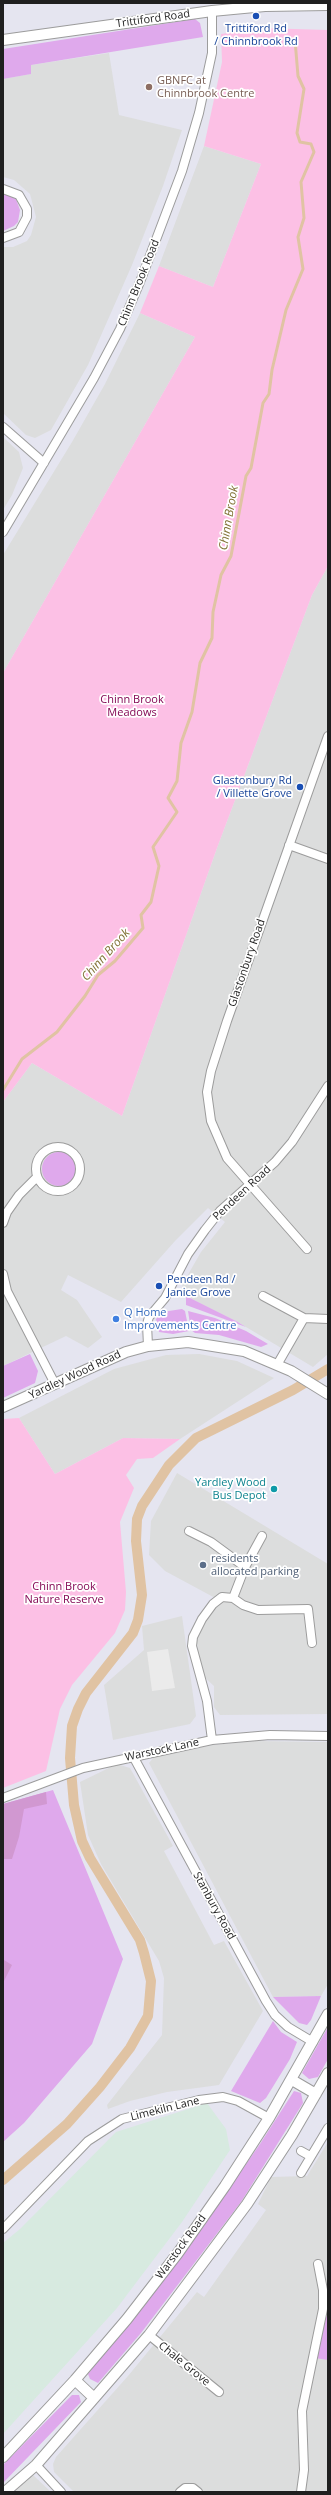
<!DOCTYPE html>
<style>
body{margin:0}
#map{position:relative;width:331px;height:2495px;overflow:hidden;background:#e5e5f0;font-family:"Open Sans",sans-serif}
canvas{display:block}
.frame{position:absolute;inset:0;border:4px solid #1f1f1f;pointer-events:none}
</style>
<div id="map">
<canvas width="331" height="2495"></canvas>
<div class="frame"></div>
</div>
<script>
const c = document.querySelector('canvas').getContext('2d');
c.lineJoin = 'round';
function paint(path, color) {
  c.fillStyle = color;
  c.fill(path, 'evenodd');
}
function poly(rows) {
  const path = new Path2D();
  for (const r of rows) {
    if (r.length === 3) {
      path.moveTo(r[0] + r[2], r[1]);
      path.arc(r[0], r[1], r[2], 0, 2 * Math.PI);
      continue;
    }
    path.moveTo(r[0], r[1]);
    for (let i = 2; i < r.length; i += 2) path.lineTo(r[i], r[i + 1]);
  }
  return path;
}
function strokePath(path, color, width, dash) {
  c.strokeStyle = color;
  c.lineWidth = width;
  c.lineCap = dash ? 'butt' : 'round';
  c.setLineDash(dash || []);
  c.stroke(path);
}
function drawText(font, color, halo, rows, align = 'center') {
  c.font = font + ' "Open Sans",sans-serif';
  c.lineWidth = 3.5;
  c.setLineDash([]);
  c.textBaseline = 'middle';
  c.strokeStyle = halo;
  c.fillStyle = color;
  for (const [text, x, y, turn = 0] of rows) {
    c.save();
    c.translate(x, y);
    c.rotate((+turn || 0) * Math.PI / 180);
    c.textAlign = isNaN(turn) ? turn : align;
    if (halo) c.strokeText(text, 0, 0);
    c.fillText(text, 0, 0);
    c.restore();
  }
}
paint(poly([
 [109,53,119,115,182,130,163,186,132,265,88,365,51,430,35,438,26,435,3,413,3,247,13,247,27,241,31,235,36,217,30,194,14,180,3,177,3,79,30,74,31,65],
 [204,146,261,164,213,287,159,266],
 [140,313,195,337,3,673,3,555,72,442,105,384],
 [3,437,19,452,23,468,12,495,3,510],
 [328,566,328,1354,313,1367,236,1321,186,1296,182,1285,201,1252,225,1222,208,1208,175,1241,121,1302,68,1275,61,1290,77,1300,102,1337,88,1348,66,1336,3,1366,3,1102,32,1063,122,1116,217,848,312,595],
 [199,1354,237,1361,274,1378,180,1439,123,1438,55,1474,19,1418,114,1369,166,1355],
 [177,1473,328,1564,328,1714,220,1715,214,1707,214,1686,201,1674,196,1636,217,1599,165,1571,149,1555,151,1521],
 [182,1616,196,1716,190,1724,113,1740,104,1685,144,1650,142,1626],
 [255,1741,328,1742,328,1984,321,1996,273,1997,149,1763,154,1757,213,1745],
 [117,1764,130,1768,173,1846,164,1851,214,1945,224,1941,263,2011,219,2085,167,2092,130,2101,108,2109,107,2105,162,2035,164,1978,159,1961,101,1864,88,1835,80,1782],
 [328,2142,328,2492,74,2492,54,2472,53,2464,56,2457,128,2376,197,2292,204,2297,266,2210,258,2204,271,2177,307,2176],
 [33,2475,51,2492,14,2492]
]), '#dcdddd');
paint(poly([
 [207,2103,226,2129,230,2150,182,2222,117,2308,3,2434,3,2243,20,2229,116,2132]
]), '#d7eae0');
paint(poly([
 [195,19,200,23,203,37,31,65,31,74,3,79,3,49],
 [3,193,16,199,20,210,18,222,14,226,3,231],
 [59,1169,17],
 [186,1296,236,1321,246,1327,186,1305],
 [182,1309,185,1311,189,1331,173,1334,159,1332,156,1319,162,1312],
 [188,1311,215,1318,246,1331,268,1344,261,1347,219,1335,195,1333,191,1330],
 [30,1354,38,1371,35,1383,3,1398,3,1366],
 [53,1790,123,1959,92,2044,24,2123,3,2142,3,1804],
 [321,1996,311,2020,307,2025,299,2023,273,1997],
 [273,2021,281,2032,297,2042,290,2059,266,2098,260,2103,231,2091],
 [328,2027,328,2059,318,2077,309,2079,302,2073],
 [294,2091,301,2093,303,2103,241,2202,141,2333,98,2383,90,2379,88,2374,205,2223,260,2144],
 [328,2315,328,2360,315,2358,326,2317],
 [72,2395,79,2395,81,2402,3,2483,3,2465]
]), '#dfa9ec');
paint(poly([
 [46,1792,47,1804,24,1809,19,1837,12,1859,3,1859,3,1804],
 [4,1960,12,1965,3,1983,3,1961]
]), '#d198d1');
paint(poly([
 [261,28,328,30,328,566,312,595,217,848,122,1116,32,1063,3,1102,3,673,195,337,140,313,159,266,213,287,261,164,204,146,222,62,221,34],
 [19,1418,55,1474,123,1438,180,1439,153,1458,137,1459,126,1475,134,1488,120,1522,126,1592,125,1610,115,1633,72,1685,60,1709,46,1771,3,1788,3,1419]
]), '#fcc0e5');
paint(poly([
 [168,1649,175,1688,152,1691,147,1652]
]), '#ebebeb');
strokePath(poly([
 [3,1090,22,1059,57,1032,85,996,98,975,115,961,143,928,141,915,151,902,159,866,153,847,177,812,168,798,177,781,181,743,192,712,200,663,212,638,213,612,221,575,231,556,246,476,251,468,263,403,269,394,272,370,286,310,303,269,298,237,304,218,301,182,314,152,311,144,300,142,297,133,304,89,298,76,295,40]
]), '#e0c3a3', 3);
strokePath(poly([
 [3,2180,67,2124,100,2087,130,2048,148,2016,151,1981,144,1953,140,1940,90,1858,82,1841,74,1805,70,1758,72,1726,78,1709,86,1693,133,1633,138,1620,142,1595,136,1541,137,1519,142,1506,169,1465,196,1438,293,1390,328,1369]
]), '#e0c3a3', 10);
const minor = poly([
 [3,189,19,195,27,209,27,217,19,232,3,238],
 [3,427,44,463],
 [3,532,94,378,120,329,140,282,182,171,199,113,212,53,212,11],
 [289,845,328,859],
 [58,1169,22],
 [3,1223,7,1212,19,1195,37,1177],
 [307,1249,227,1158,211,1121,207,1092,211,1071,227,1021,328,736],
 [3,1274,7,1291,55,1384],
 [263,1296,304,1318,277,1365],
 [304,1318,328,1319],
 [148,1346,147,1324,149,1317,165,1298,188,1254,205,1230,220,1211,275,1162,292,1142,328,1086],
 [189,1531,211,1542,245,1567,233,1598],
 [245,1567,262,1536],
 [212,1740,207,1701,192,1646,193,1637,202,1619,213,1604,222,1597,233,1598,243,1605,258,1610,308,1609,312,1643],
 [133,1756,266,2001,275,2015,288,2027,313,2042],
 [3,1798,83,1768,212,1740,270,1735,328,1736],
 [301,2151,310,2156],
 [301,2173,328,2128],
 [3,2229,88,2141,122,2119,199,2100,223,2097,238,2101,269,2118],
 [149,2335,219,2392],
 [36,2465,61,2492],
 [180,2492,185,2488,193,2488,198,2492],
 [301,2492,304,2470,302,2411,323,2309,323,2290,318,2264]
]);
const tertiary = poly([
 [3,40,212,11,265,6,328,5],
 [3,1407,126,1352,148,1346,188,1342,244,1351,291,1371,328,1394],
 [292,2080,316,2094],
 [75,2380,94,2398],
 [3,2457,75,2380,127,2319,178,2253,225,2186,269,2118,328,2014],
 [5,2492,36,2465,149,2335,247,2204,292,2135,328,2073]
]);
strokePath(minor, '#9c9c9c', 10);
strokePath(tertiary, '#9c9c9c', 12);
strokePath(minor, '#fff', 8);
strokePath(tertiary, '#fff', 10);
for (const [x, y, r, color] of [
 [256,16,4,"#1a4fb4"],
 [149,87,4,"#8d6e63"],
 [300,787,4,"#1a4fb4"],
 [159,1286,4,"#1a4fb4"],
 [116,1319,4,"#3f7fe0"],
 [274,1489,4,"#0f9aa8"],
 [203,1565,4,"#5c6f8a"]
]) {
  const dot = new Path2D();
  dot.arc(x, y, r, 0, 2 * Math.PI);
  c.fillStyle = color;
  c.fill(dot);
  strokePath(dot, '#fff', 1.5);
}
drawText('11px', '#1f1f1f', '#fff', [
 ["Trittiford Road",153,19,-8],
 ["Chinn Brook Road",139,283,-68],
 ["Glastonbury Road",247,963,-71],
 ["Pendeen Road",242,1193,-43],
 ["Yardley Wood Road",75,1375,-25],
 ["Warstock Lane",162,1750,-12],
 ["Stanbury Road",214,1906,61],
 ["Limekiln Lane",165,2109,-14],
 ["Warstock Road",181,2247,-54],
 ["Chale Grove",184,2364,39]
]);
drawText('11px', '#164399', '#fff', [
 ["Trittiford Rd",256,29],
 ["/ Chinnbrook Rd",256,42],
 ["Glastonbury Rd",292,781,"right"],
 ["/ Villette Grove",292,794,"right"],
 ["Pendeen Rd /",167,1280,"left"],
 ["Janice Grove",167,1293,"left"]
]);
drawText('11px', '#785e54', '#fff', [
 ["GBNFC at",157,81],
 ["Chinnbrook Centre",157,94]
], 'left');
drawText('11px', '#830754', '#fff', [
 ["Chinn Brook",132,700],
 ["Meadows",132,713],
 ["Chinn Brook",64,1587],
 ["Nature Reserve",64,1600]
]);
drawText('11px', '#366cbe', '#fff', [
 ["Q Home",124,1313],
 ["Improvements Centre",124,1326]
], 'left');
drawText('11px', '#0d838f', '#fff', [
 ["Yardley Wood",266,1483],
 ["Bus Depot",266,1496]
], 'right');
drawText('11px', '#4e5e75', '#fff', [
 ["residents",211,1559],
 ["allocated parking",211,1572]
], 'left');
drawText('italic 12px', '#827337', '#fff', [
 ["Chinn Brook",229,518,-80],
 ["Chinn Brook",106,955,-48]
]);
</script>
